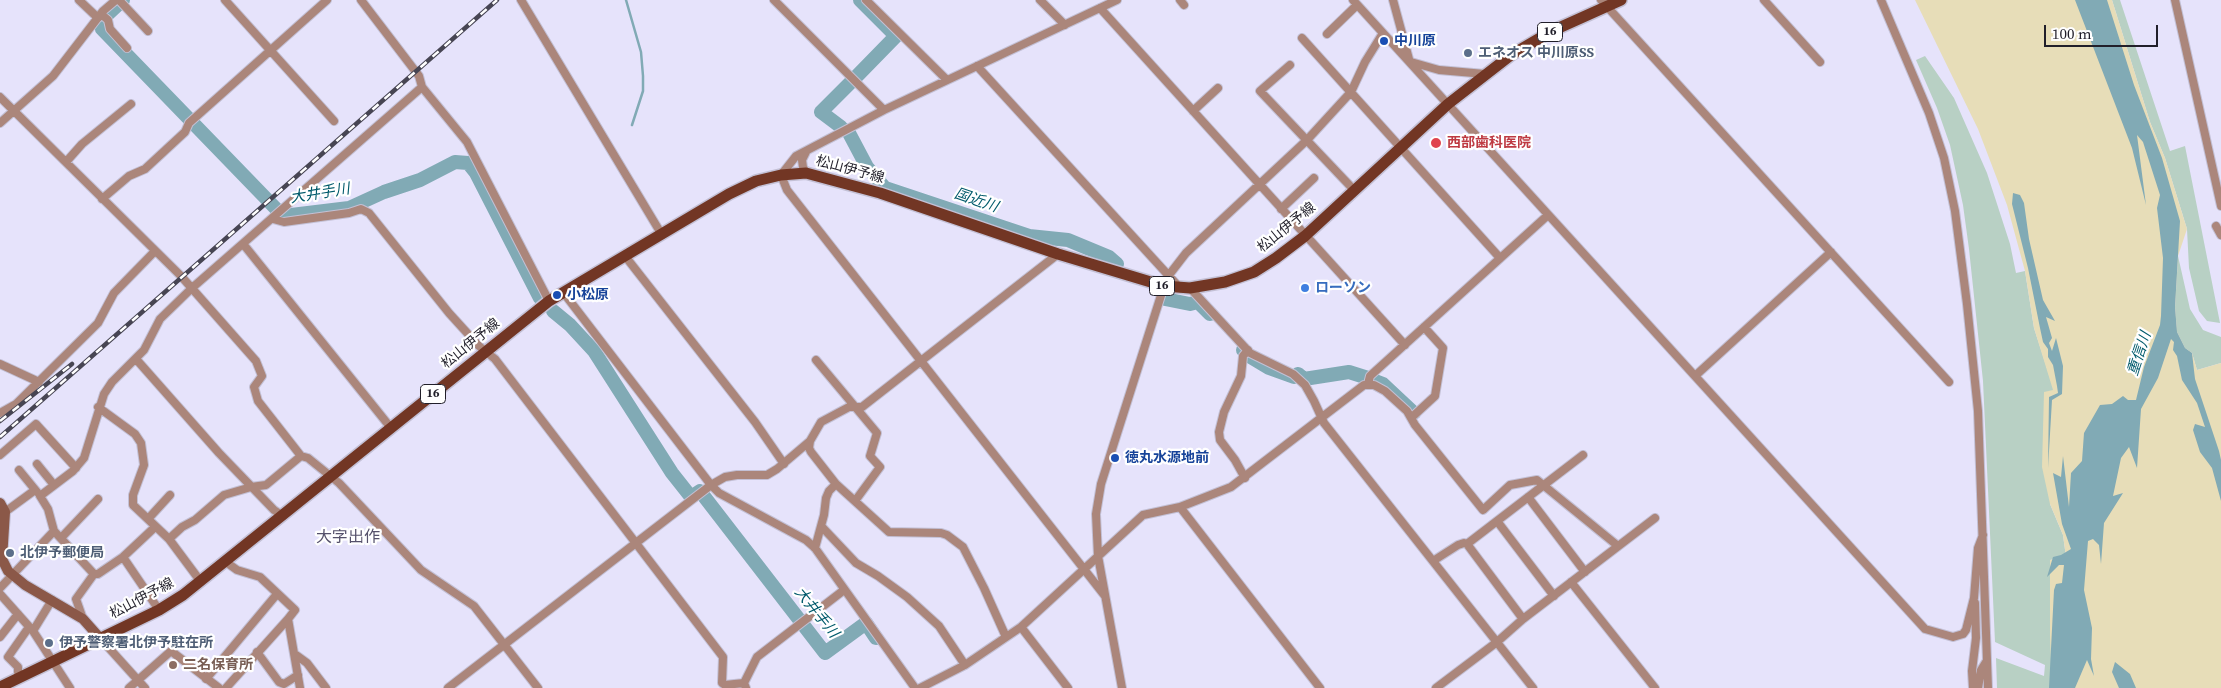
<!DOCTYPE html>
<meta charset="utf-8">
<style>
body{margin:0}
#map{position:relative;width:2221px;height:688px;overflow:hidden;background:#e6e3fb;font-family:"Source Serif 4",serif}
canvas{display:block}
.scale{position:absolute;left:2044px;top:25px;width:114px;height:22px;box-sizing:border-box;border:2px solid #211f2a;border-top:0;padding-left:6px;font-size:15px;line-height:18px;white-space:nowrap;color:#211f2a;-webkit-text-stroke:4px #fff;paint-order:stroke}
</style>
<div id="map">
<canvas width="2221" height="688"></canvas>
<div class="scale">100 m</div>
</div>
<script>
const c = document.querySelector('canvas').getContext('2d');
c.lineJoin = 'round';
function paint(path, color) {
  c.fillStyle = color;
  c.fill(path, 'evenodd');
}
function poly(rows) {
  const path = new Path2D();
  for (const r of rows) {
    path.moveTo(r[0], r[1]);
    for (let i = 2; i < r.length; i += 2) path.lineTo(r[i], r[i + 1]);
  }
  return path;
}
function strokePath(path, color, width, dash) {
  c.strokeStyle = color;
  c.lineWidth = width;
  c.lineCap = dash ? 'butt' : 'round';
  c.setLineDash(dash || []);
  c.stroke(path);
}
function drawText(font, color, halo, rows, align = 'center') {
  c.font = font + ' "Source Serif 4","Noto Sans JP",serif';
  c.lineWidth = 4.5;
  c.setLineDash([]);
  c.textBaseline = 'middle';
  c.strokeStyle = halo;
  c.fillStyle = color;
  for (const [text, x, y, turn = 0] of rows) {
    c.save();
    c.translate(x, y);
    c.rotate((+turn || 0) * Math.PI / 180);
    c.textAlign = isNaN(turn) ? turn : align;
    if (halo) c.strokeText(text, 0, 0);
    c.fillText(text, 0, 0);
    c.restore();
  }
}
paint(poly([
 [2112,0,2120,0,2170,151,2185,146,2220,323,2207,321,2199,311,2189,268,2187,229,2165,158,2150,122],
 [1925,56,1954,98,1987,173,2010,244,2016,273,2025,271,2034,328,2054,390,2050,504,2063,535,2066,557,2050,560,2052,688,1997,688,1996,658,2044,676,2045,665,1995,642,1983,381,1969,249,1963,205,1950,145,1937,108,1916,60],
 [2178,256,2190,309,2203,330,2221,337,2221,363,2197,370,2192,353,2185,348,2177,332,2175,307]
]), '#b8d0c4');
paint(poly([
 [1915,0,2112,0,2150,122,2165,158,2187,229,2178,256,2175,307,2177,332,2185,348,2192,353,2197,370,2221,363,2221,688,2052,688,2050,635,2050,560,2066,557,2063,535,2050,504,2042,467,2044,392,2053,390,2034,328,2025,271,2007,205,1978,129]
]), '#e7ddb8');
paint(poly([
 [2075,0,2107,0,2134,85,2162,158,2180,221,2175,307,2177,332,2185,348,2192,353,2195,379,2219,451,2221,460,2221,501,2212,468,2200,452,2193,430,2195,424,2205,427,2197,403,2182,380,2177,356,2173,350,2174,342,2171,339,2158,378,2141,409,2137,468,2129,447,2121,458,2113,496,2123,493,2104,523,2101,564,2099,545,2093,539,2088,541,2084,590,2092,628,2091,659,2094,676,2087,660,2075,688,2049,688,2054,590,2056,584,2062,583,2064,565,2059,565,2047,577,2053,557,2061,555,2071,549,2062,524,2053,473,2061,477,2063,456,2069,507,2071,473,2082,461,2084,433,2100,405,2112,404,2123,396,2128,400,2136,400,2144,367,2160,325,2161,316,2163,258,2157,208,2160,195,2143,142,2137,135,2146,205,2132,148],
 [2013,193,2020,195,2024,203,2029,239,2043,300,2055,321,2046,317,2052,338,2049,343,2052,351,2056,338,2063,366,2062,394,2052,400,2048,468,2049,397,2058,393,2057,386,2053,365,2048,357,2048,349,2043,342,2040,328,2028,268,2012,204],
 [2115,662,2130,674,2136,688,2119,688,2112,672]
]), '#81aab5');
strokePath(poly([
 [626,0,641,52,643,76,643,91,632,125]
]), '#81aab5', 2.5);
strokePath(poly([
 [123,0,107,15,102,29,283,216,349,208,384,192,420,180,455,162,468,163,476,173,540,298],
 [856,77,896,36,860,0],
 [841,127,821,112,852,81],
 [849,133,867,167,885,188,1029,236,1068,240,1109,257,1117,264],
 [1165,299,1190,304,1198,302,1210,314],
 [553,311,570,325,594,351,672,473,691,497,700,491],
 [1243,350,1249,356,1269,368,1294,377],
 [1298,374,1304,379,1349,372,1368,378],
 [1370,379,1383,384,1414,413],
 [703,495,825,653,866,623,876,638]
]), '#81aab5', 14);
const minor = poly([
 [79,0,98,18],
 [119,0,148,31],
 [225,0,334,121],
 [361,0,419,76,422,87,467,142,549,301],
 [521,0,662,235],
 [774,0,884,110],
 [866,0,947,80],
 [1040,0,1065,25],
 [1180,0,1184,5],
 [1353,0,1925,629,1953,637,1963,634,1966,630,1974,598,1978,548,1983,535],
 [1393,0,1409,59],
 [1601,0,1949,382],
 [1764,0,1820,62],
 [1881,0,1929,113,1944,158,1955,211,1967,304,1978,411,1988,688],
 [2175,0,2221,206],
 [1100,8,1405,345],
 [101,14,108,20,110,29,127,48],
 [1327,34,1357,5],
 [1302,38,1500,258],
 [1411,62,1439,70,1485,74],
 [1290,65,1260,91,1354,190],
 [977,66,1180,288],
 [0,97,181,276,256,361,262,376,254,387,258,401,301,456,308,458,339,483,421,570,474,606,538,688],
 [1193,111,1218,88],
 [0,123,53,76,103,11,116,0],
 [806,152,802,160,803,167,806,173],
 [66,162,82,144,131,104],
 [102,199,129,176,145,169,185,132,189,123,327,0],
 [1281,209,1314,178],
 [273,219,284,222,349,213,361,209,369,213,449,313,479,346,495,359,723,657,722,683,725,685,744,683,746,688],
 [2216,226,2221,235],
 [244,245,391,428],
 [625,256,755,422,784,464],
 [1190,288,1250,353,1293,374,1305,385,1314,401,1324,423,1533,688],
 [563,292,711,485,719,493,806,540,815,548,915,688],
 [136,359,219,453,274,510,283,516],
 [816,360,877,433,870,456,880,467,855,501],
 [0,364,39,382],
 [1695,376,1831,252],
 [1368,384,1370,376,1548,215],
 [98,407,135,434,141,443,144,465,133,495,133,505,169,539,201,582],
 [0,413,16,404,98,323,114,293,155,251],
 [1411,418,1435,396,1443,348,1424,327],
 [810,441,809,448,811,452,836,484,889,532,941,533,947,535,963,547,984,588,1006,637],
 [0,455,36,424,76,468],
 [37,464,54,485],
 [19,470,37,492],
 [1245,478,1235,460,1220,440,1219,432,1224,412,1241,376,1243,356,1248,350],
 [1528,497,1585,572],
 [1180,507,1320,688],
 [5,512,35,490],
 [148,519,170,495],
 [1497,521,1554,596],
 [822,527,856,563,878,576,907,597,939,626,965,665],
 [54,531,94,574,98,574,123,557,155,527],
 [61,538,98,499],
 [169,539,182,527,195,520,224,495,251,487,266,485,301,456],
 [1467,544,1523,619],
 [815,548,824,515,826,498,829,491,836,484],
 [123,557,159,610],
 [1433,561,1458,545,1464,543,1467,544,1583,455],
 [226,562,237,570,260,577,295,610,288,619,300,688],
 [1571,582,1655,688],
 [0,588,54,531,48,509,40,496,73,471,84,458,104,394,112,382,144,350,160,319,192,288,422,87],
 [0,594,33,631,70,688],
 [1105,596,787,190,781,175,796,156,884,110,1117,0],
 [83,619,76,599,94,574],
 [1021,627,1068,688],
 [33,631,52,600],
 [0,637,18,614],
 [99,637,145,688],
 [257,652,279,682,284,684,298,675],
 [296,655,307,663,326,688],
 [21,676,18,672,18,667,8,657,29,627],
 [206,679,277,594],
 [744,683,757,657,844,590],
 [129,688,171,651,219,688],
 [226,688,288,619],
 [448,688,711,485,725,477,737,475,767,475,777,469,810,441,821,422,849,407,862,407,1058,254],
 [920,688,965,665,1021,627,1143,515,1180,507,1231,487,1364,385,1374,385,1385,391,1407,411,1415,425,1483,510,1510,485,1537,480,1618,546],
 [1122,688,1098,556,1096,514,1101,484,1164,286,1169,275,1186,253,1307,140,1351,92,1365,62,1383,33],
 [1436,688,1497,642,1523,619,1655,518],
 [1973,688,1972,671,1976,638,1975,603],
 [1978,688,1981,670,1986,662]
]);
const secondary = poly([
 [0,503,5,512,2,559,8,571,25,585,83,619,99,637]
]);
const primary = poly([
 [0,687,159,610,183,595,549,301,729,194,756,181,781,175,806,173,880,193,1058,254,1164,286,1190,288,1225,282,1254,272,1276,258,1305,236,1448,104,1511,55,1552,31,1621,0]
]);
strokePath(minor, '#c3c0d5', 10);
strokePath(secondary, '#c3c0d5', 12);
strokePath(primary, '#c3c0d5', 14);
strokePath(minor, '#ab867b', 8);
strokePath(secondary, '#8b5848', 10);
strokePath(primary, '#723624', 11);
const rail = poly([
 [0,421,72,364],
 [0,437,497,0]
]);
strokePath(rail, '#474553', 4.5);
strokePath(rail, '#fff', 2.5, [8]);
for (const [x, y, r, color] of [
 [1384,41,5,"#1a4fb4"],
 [1468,53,5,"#5c6f8a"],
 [1436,143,6,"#e0444e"],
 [1305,288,5,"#3f7fe0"],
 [557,295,5,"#1a4fb4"],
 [1115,458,5,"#1a4fb4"],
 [10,553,5,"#5c6f8a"],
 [49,643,5,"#5c6f8a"],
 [173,665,5,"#8d6e63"]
]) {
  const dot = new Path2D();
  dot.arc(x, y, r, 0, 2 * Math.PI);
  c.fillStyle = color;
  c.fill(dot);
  strokePath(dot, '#fff', 2);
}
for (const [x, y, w] of [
 [1550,32,25],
 [1162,286,25],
 [433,394,25]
]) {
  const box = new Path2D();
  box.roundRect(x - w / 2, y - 9.5, w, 19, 4);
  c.fillStyle = '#fff';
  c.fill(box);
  strokePath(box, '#211f2a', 1);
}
drawText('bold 12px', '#211f2a', null, [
 ["16",1550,32],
 ["16",1162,286],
 ["16",433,394]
]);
drawText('bold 14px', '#164399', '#fff', [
 ["中川原",1394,41],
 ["小松原",567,295],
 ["徳丸水源地前",1125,458]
], 'left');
drawText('bold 14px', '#4e5e75', '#fff', [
 ["エネオス 中川原SS",1478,53],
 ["北伊予郵便局",20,553],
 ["伊予警察署北伊予駐在所",59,643]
], 'left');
drawText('bold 14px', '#be3a42', '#fff', [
 ["西部歯科医院",1447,143]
], 'left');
drawText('14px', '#211f2a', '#fff', [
 ["松山伊予線",850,170,15],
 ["松山伊予線",1287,228,-39],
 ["松山伊予線",471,344,-39],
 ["松山伊予線",142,599,-28]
]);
drawText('bold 14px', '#366cbe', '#fff', [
 ["ローソン",1315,288]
], 'left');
drawText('bold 14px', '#785e54', '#fff', [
 ["二名保育所",183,665]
], 'left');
drawText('italic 15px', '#005a6b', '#fff', [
 ["大井手川",320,194,-9],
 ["国近川",976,201,19],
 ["重信川",2140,354,-72],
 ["大井手川",816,613,51]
]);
drawText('16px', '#55516b', '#fff', [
 ["大字出作",348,538]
]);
</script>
